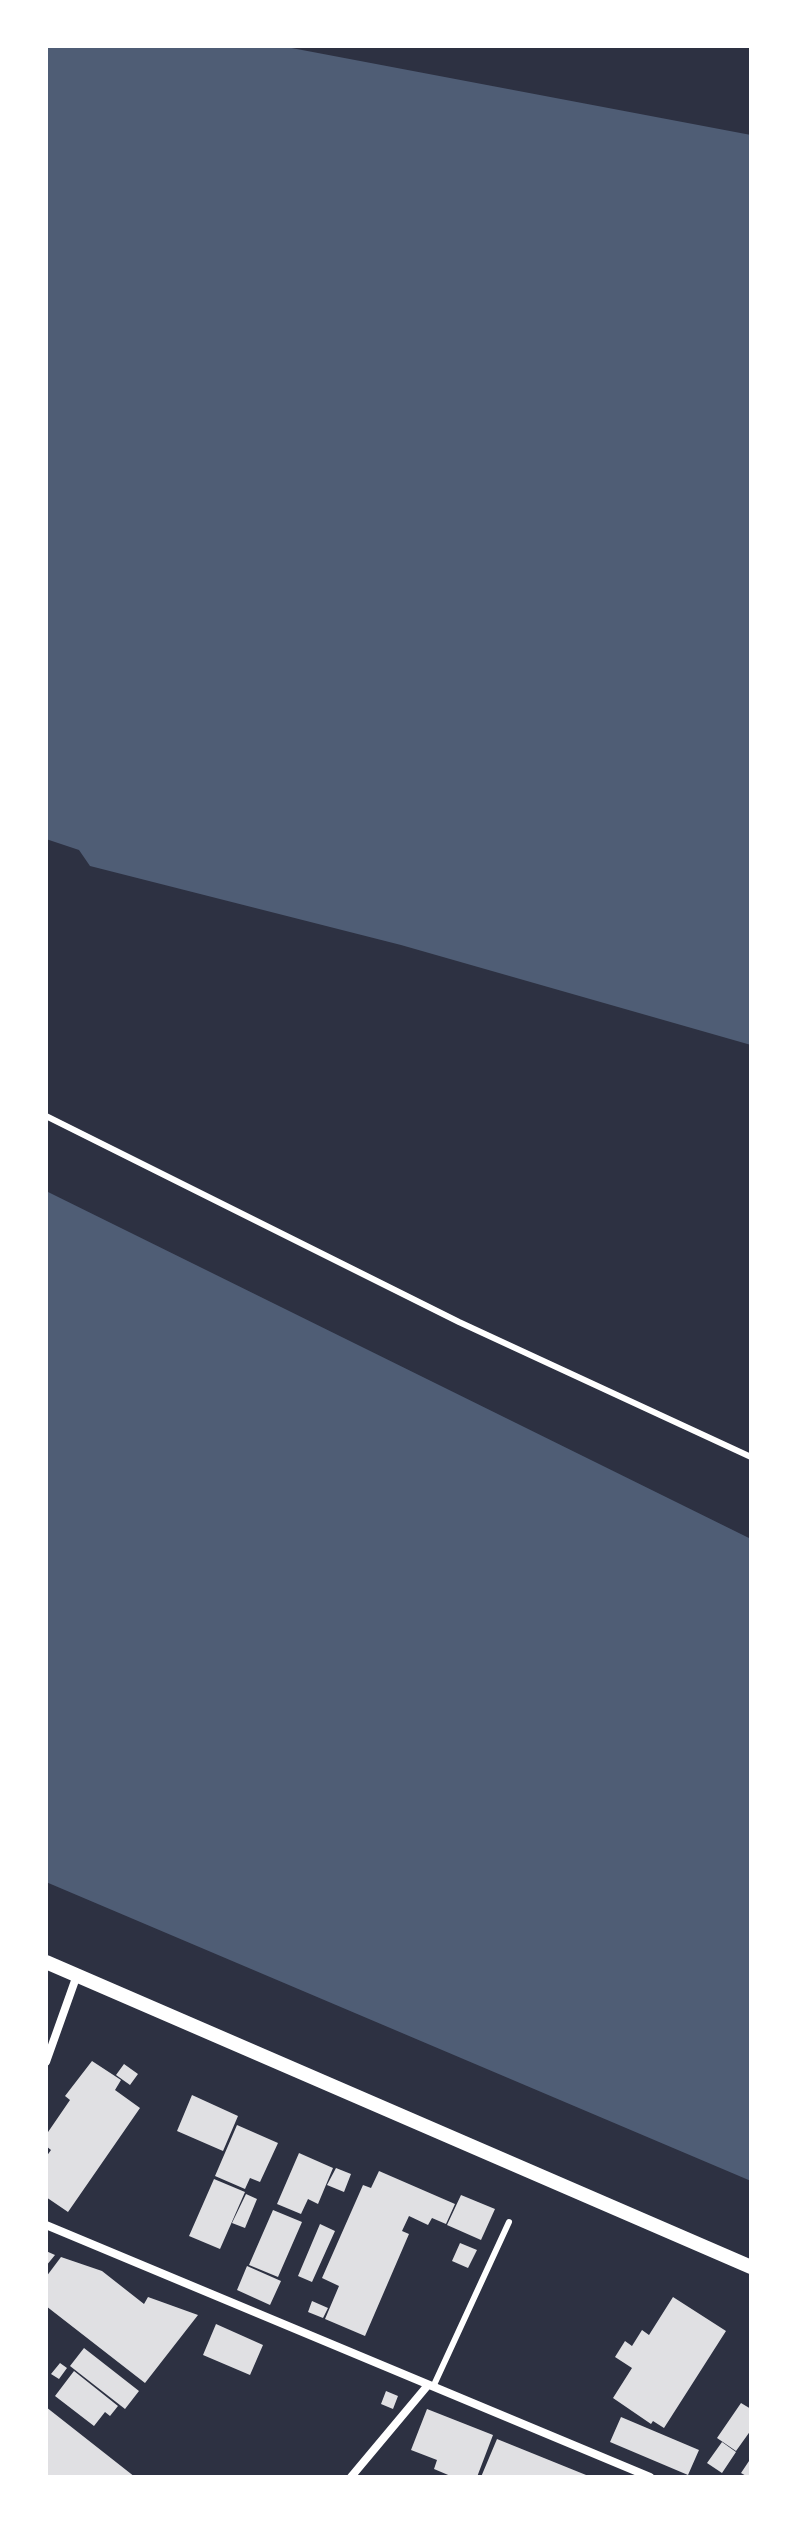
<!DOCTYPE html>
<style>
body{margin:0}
#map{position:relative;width:797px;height:2523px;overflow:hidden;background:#2d3142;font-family:Figtree,sans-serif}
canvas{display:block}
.frame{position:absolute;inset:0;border:48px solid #fff;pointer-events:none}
</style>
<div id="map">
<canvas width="797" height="2523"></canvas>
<div class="frame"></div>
</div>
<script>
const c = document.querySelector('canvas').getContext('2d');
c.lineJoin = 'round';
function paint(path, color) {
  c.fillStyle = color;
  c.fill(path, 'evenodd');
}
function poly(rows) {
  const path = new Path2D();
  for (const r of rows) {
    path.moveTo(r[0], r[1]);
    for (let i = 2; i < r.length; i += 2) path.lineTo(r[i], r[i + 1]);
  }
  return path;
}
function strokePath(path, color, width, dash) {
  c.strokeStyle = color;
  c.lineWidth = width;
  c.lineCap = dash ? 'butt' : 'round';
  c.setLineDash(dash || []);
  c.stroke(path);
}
paint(poly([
 [46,46,281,46,751,135,751,1045,401,945,90,866,79,850,46,839],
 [46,1191,751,1539,751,2181,46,1882]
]), '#4f5d75');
paint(poly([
 [92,2061,121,2080,115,2090,140,2108,68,2212,46,2197,46,2157,51,2150,46,2146,46,2135,70,2100,65,2096],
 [124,2064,138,2074,130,2085,116,2075],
 [192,2095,238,2116,223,2151,177,2131],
 [237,2125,278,2143,260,2182,250,2178,245,2189,215,2176],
 [299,2153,333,2168,318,2204,308,2199,301,2214,277,2204],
 [336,2168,351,2174,344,2192,327,2185],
 [379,2171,455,2204,446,2224,432,2218,428,2225,409,2216,402,2231,409,2234,365,2336,325,2319,339,2286,322,2278,363,2185,371,2188],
 [214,2179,245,2192,220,2249,189,2236],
 [246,2194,257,2199,245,2228,232,2223],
 [461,2195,495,2209,481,2240,447,2225],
 [273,2210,302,2222,278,2277,249,2265],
 [320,2224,335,2231,312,2282,298,2276],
 [460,2243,477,2250,468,2268,452,2261],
 [46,2251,55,2255,46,2266],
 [61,2257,102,2271,144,2304,148,2297,198,2315,145,2383,46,2306,46,2277],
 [247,2266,281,2281,270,2305,237,2290],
 [673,2297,726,2331,664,2428,653,2421,651,2424,613,2398,632,2368,615,2357,625,2341,632,2346,642,2330,649,2335],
 [312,2301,328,2308,323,2318,308,2312],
 [216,2324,263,2345,250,2375,203,2355],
 [84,2348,139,2391,125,2409,70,2366],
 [60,2363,67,2368,59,2379,51,2374],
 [74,2371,118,2406,110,2416,105,2412,94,2426,55,2396],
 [386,2391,398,2396,393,2409,381,2404],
 [741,2403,751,2409,751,2430,736,2451,717,2438],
 [46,2407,135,2477,46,2477],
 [427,2409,493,2435,477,2477,453,2477,434,2469,437,2460,411,2450],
 [621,2417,699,2450,688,2475,610,2442],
 [497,2439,591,2477,481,2477],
 [722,2442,736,2452,722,2473,707,2463],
 [751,2458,751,2477,748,2477,741,2473]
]), '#e0e0e3');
strokePath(poly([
 [46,1116,459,1322,751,1457],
 [433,2387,509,2222]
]), '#fff', 6);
strokePath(poly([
 [46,2062,77,1975],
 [46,2225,650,2477],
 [351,2477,428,2385]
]), '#fff', 8);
strokePath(poly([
 [46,1962,751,2267]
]), '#fff', 14);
</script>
